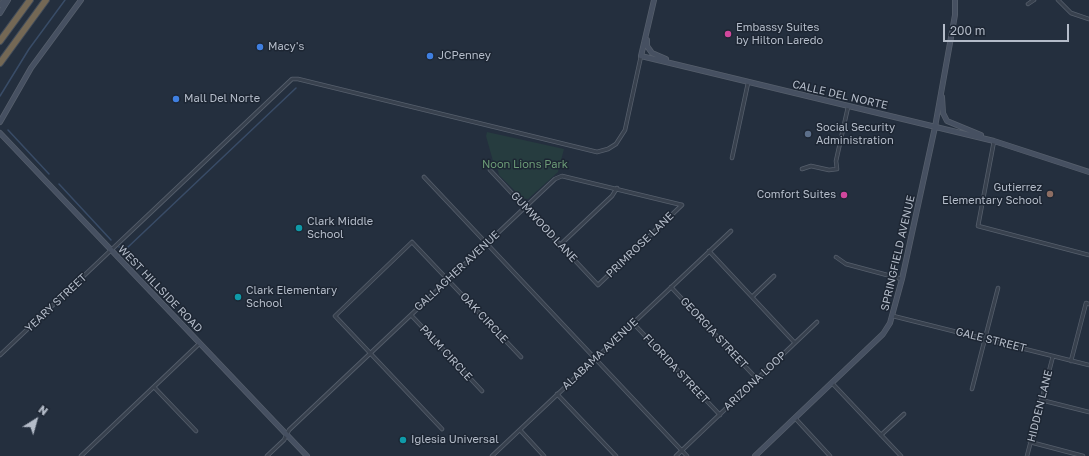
<!DOCTYPE html>
<style>
body{margin:0}
#map{position:relative;width:1089px;height:456px;overflow:hidden;background:#242f3e;font-family:"Golos Text",sans-serif}
canvas{display:block}
.north{position:absolute;left:16px;top:400px;width:40px;height:40px;-webkit-text-stroke:3px #1d2633;paint-order:stroke;rotate:37deg;font-size:11px;font-weight:700;line-height:16px;text-align:center;color:#b4bcc9}
.north::after{content:'';display:block;margin:auto;width:14px;height:18px;background:#b4bcc9;clip-path:polygon(50% 0,100% 100%,50% 72%,0 100%)}
.scale{position:absolute;left:943px;top:24px;width:126px;height:18px;box-sizing:border-box;border:2px solid #b4bcc9;border-top:0;padding-left:5px;font-size:12px;line-height:14px;white-space:nowrap;color:#b4bcc9;-webkit-text-stroke:3px #1d2633;paint-order:stroke}
</style>
<div id="map">
<canvas width="1089" height="456"></canvas>
<div class="north">N</div>
<div class="scale">200 m</div>
</div>
<script>
const c = document.querySelector('canvas').getContext('2d');
c.lineJoin = 'round';
function paint(path, color) {
  c.fillStyle = color;
  c.fill(path, 'evenodd');
}
function poly(rows) {
  const path = new Path2D();
  for (const r of rows) {
    path.moveTo(r[0], r[1]);
    for (let i = 2; i < r.length; i += 2) path.lineTo(r[i], r[i + 1]);
  }
  return path;
}
function strokePath(path, color, width, dash) {
  c.strokeStyle = color;
  c.lineWidth = width;
  c.lineCap = dash ? 'butt' : 'round';
  c.setLineDash(dash || []);
  c.stroke(path);
}
function drawText(font, color, halo, rows, align = 'center') {
  c.font = font + ' "Golos Text",sans-serif';
  c.lineWidth = 3;
  c.setLineDash([]);
  c.textBaseline = 'middle';
  c.strokeStyle = halo;
  c.fillStyle = color;
  for (const [text, x, y, turn = 0] of rows) {
    c.save();
    c.translate(x, y);
    c.rotate((+turn || 0) * Math.PI / 180);
    c.textAlign = isNaN(turn) ? turn : align;
    if (halo) c.strokeText(text, 0, 0);
    c.fillText(text, 0, 0);
    c.restore();
  }
}
paint(poly([
 [487,132,564,149,558,172,528,199,522,198,499,175,497,166,493,161,486,136]
]), '#263c3f');
strokePath(poly([
 [0,96,29,49,65,0],
 [8,130,49,174],
 [59,184,111,240],
 [119,247,124,249,127,248,296,88]
]), '#394c67', 1.5);
const street = poly([
 [1058,0,1071,13,1089,19],
 [1028,4,1034,0],
 [994,141,978,226,1089,255],
 [732,158,748,83],
 [802,169,811,166,829,170,837,169,836,161,848,107],
 [490,170,598,285,682,205],
 [424,177,687,456],
 [560,245,612,196,617,188],
 [709,251,795,343],
 [836,257,846,264,902,279],
 [671,287,757,379],
 [752,297,774,276],
 [411,315,482,391],
 [893,316,1089,365],
 [633,323,720,415],
 [0,355,292,79,298,79,597,152,608,149,616,144,625,130,641,56],
 [1071,361,1086,303,1089,304],
 [832,383,901,456],
 [154,387,196,431],
 [972,389,998,288],
 [557,394,616,456],
 [1041,400,1089,412],
 [795,418,830,456],
 [442,429,335,316,412,242,521,357],
 [520,430,544,456],
 [881,435,904,414],
 [1030,442,1083,456],
 [81,456,200,343],
 [267,456,284,440,289,430,555,179,562,176,682,205],
 [492,456,731,231],
 [676,456,817,322],
 [1027,456,1053,356]
]);
const secondary = poly([
 [654,0,641,56,994,141,1089,172],
 [0,5,5,0],
 [0,13,8,0],
 [647,40,647,46,652,53,666,59],
 [942,97,943,113,947,121,981,135],
 [0,122,31,68,81,0],
 [0,133,307,456],
 [755,456,883,334,890,323,902,279,935,127,955,15,955,0]
]);
const highway = poly([
 [0,41,30,0],
 [0,63,46,0]
]);
strokePath(street, '#565f6c', 4.5);
strokePath(secondary, '#565f6c', 6);
strokePath(highway, '#434c59', 8);
strokePath(street, '#38414e', 3);
strokePath(secondary, '#465061', 4.5);
strokePath(highway, '#746855', 6);
for (const [x, y, r, color] of [
 [728,34,4,"#d1479c"],
 [260,47,4,"#3f7fe0"],
 [430,56,4,"#3f7fe0"],
 [176,99,4,"#3f7fe0"],
 [808,134,4,"#5c6f8a"],
 [1050,194,4,"#8d6e63"],
 [844,195,4,"#d1479c"],
 [299,228,4,"#0f9aa8"],
 [238,297,4,"#0f9aa8"],
 [403,440,4,"#0f9aa8"]
]) {
  const dot = new Path2D();
  dot.arc(x, y, r, 0, 2 * Math.PI);
  c.fillStyle = color;
  c.fill(dot);
  strokePath(dot, '#1d2633', 1.5);
}
drawText('11px', '#b4bcc9', '#1d2633', [
 ["Embassy Suites",736,28],
 ["by Hilton Laredo",736,41],
 ["Macy's",268,47],
 ["JCPenney",438,56],
 ["Mall Del Norte",184,99],
 ["Social Security",816,128],
 ["Administration",816,141],
 ["Gutierrez",1042,188,"right"],
 ["Elementary School",1042,201,"right"],
 ["Comfort Suites",836,195,"right"],
 ["Clark Middle",307,222],
 ["School",307,235],
 ["Clark Elementary",246,291],
 ["School",246,304],
 ["Iglesia Universal",411,440]
], 'left');
drawText('11px', '#b4bcc9', '#1d2633', [
 ["CALLE DEL NORTE",840,95,13],
 ["GUMWOOD LANE",544,227,47],
 ["PRIMROSE LANE",640,245,-44],
 ["SPRINGFIELD AVENUE",898,253,-77],
 ["GALLAGHER AVENUE",457,271,-43],
 ["WEST HILLSIDE ROAD",160,289,46],
 ["YEARY STREET",56,303,-43],
 ["OAK CIRCLE",484,318,47],
 ["GEORGIA STREET",714,333,47],
 ["GALE STREET",991,340,14],
 ["PALM CIRCLE",446,353,47],
 ["ALABAMA AVENUE",600,354,-43],
 ["FLORIDA STREET",676,369,47],
 ["ARIZONA LOOP",755,381,-43],
 ["HIDDEN LANE",1040,406,-76]
]);
drawText('11px', '#6b9a76', '#1d2633', [
 ["Noon Lions Park",525,165]
]);
</script>
